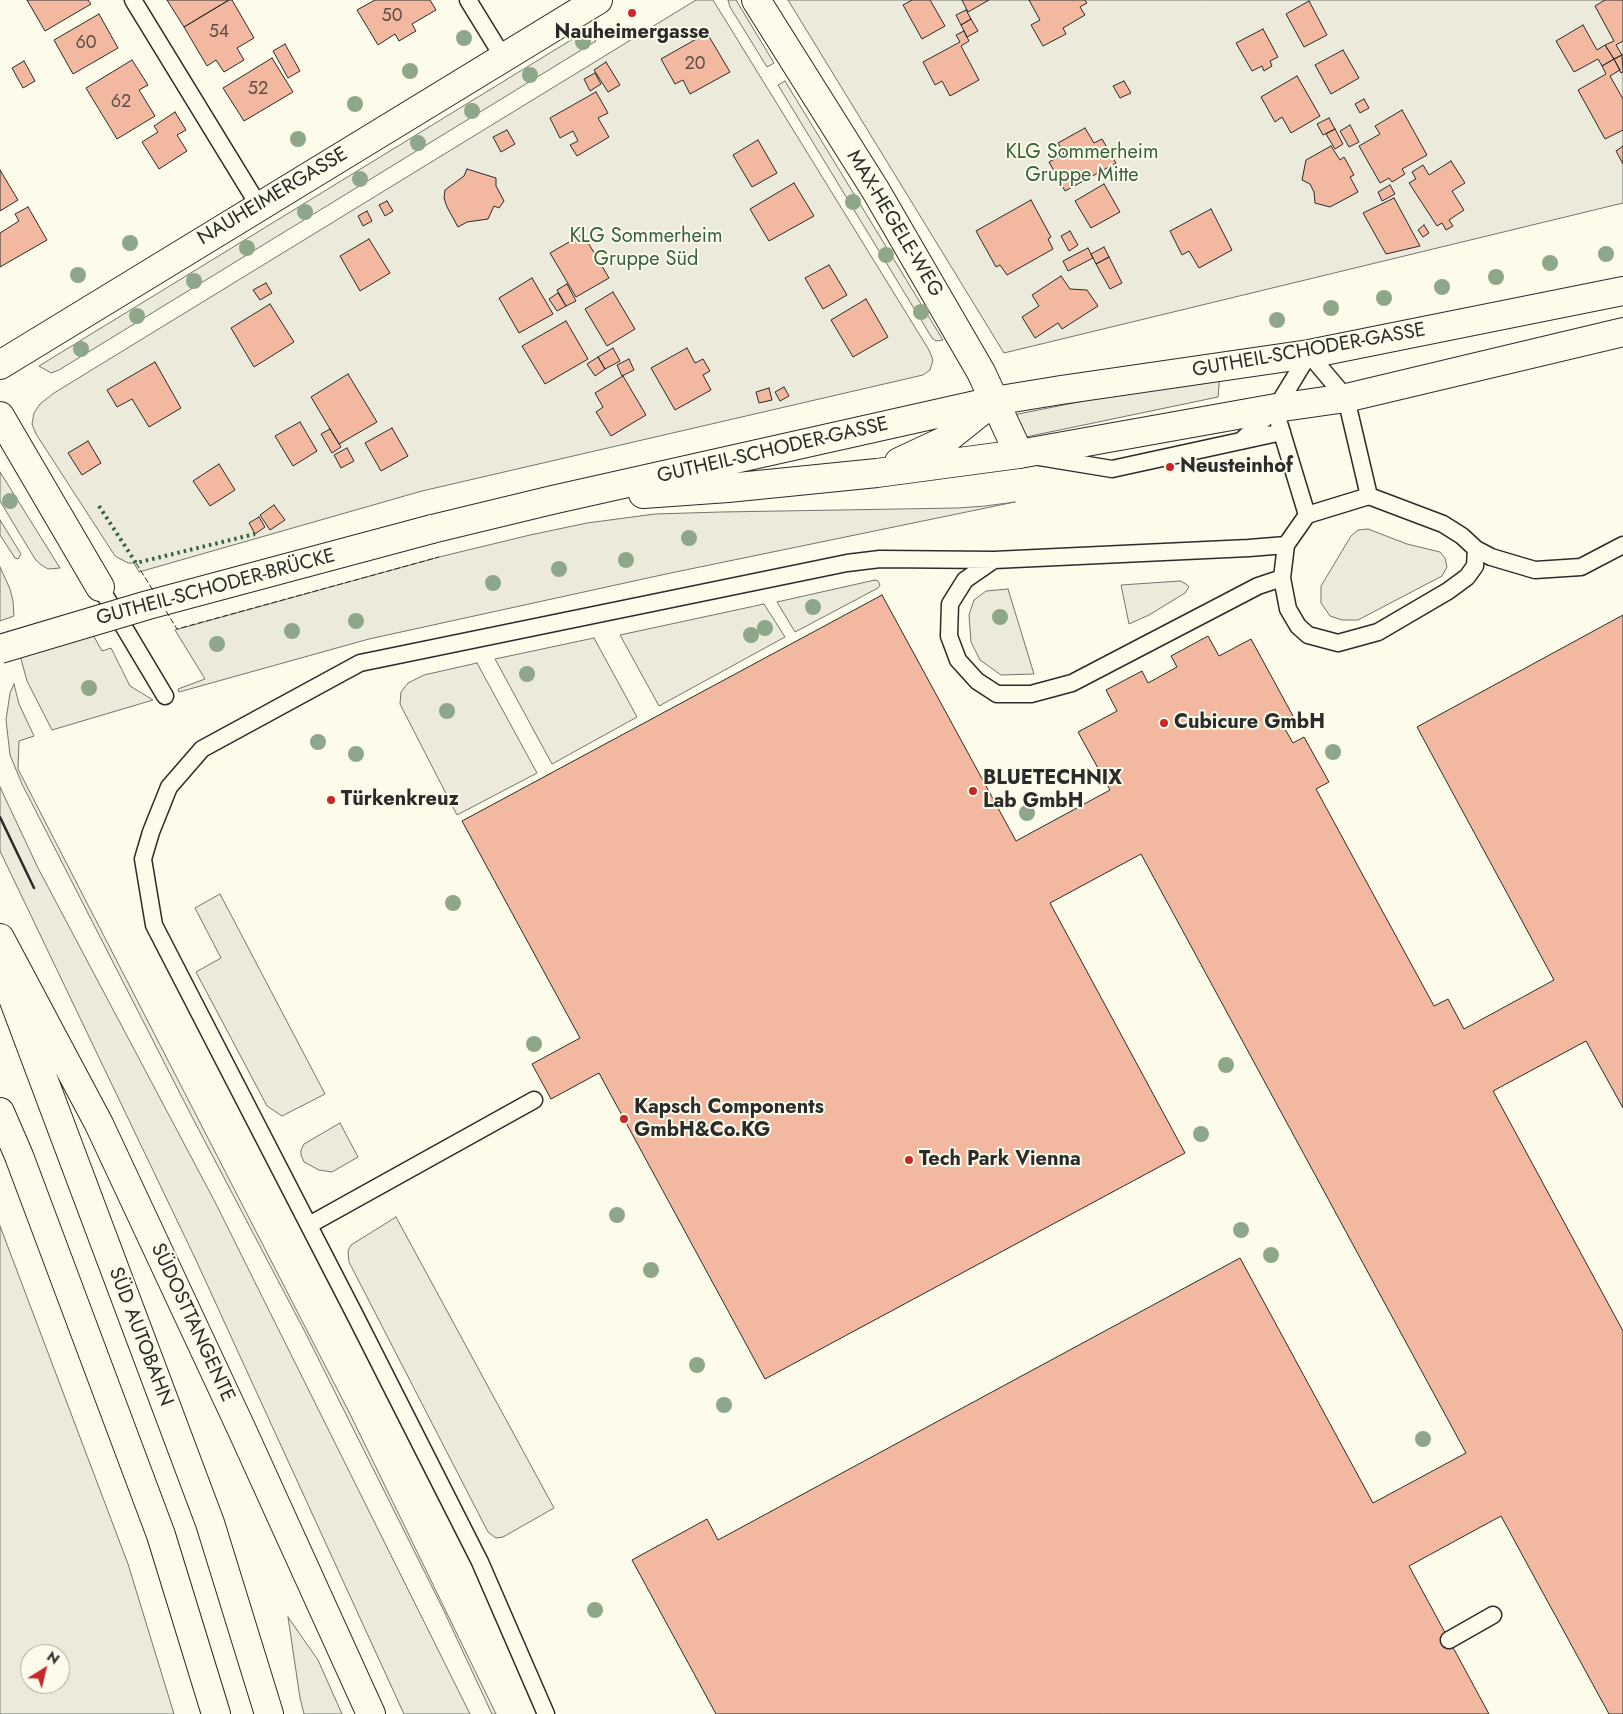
<!DOCTYPE html>
<meta charset="utf-8">
<style>
body{margin:0}
#map{position:relative;width:1623px;height:1714px;overflow:hidden;background:#fdfbea;font-family:Jost,sans-serif}
canvas{display:block}
.north{position:absolute;left:20px;top:1644px;width:50px;height:50px;box-sizing:border-box;background:#fdfbea;border:1px solid #a9a89e;border-radius:50%;rotate:36deg;font-size:14px;font-weight:700;line-height:20px;text-align:center;color:#2b2b2b}
.north::after{content:'';display:block;margin:auto;width:18px;height:22px;background:#c62828;clip-path:polygon(50% 0,100% 100%,50% 72%,0 100%)}
</style>
<div id="map">
<canvas width="1623" height="1714"></canvas>
<div class="north">N</div>
</div>
<script>
const c = document.querySelector('canvas').getContext('2d');
c.lineJoin = 'round';
function paint(path, color) {
  c.fillStyle = color;
  c.fill(path, 'evenodd');
}
function poly(rows) {
  const path = new Path2D();
  for (const r of rows) {
    path.moveTo(r[0], r[1]);
    for (let i = 2; i < r.length; i += 2) path.lineTo(r[i], r[i + 1]);
  }
  return path;
}
function strokePath(path, color, width, dash) {
  c.strokeStyle = color;
  c.lineWidth = width;
  c.lineCap = dash ? 'butt' : 'round';
  c.setLineDash(dash || []);
  c.stroke(path);
}
function drawText(font, color, halo, rows, align = 'center') {
  c.font = font + ' Jost,sans-serif';
  c.lineWidth = 4;
  c.setLineDash([]);
  c.textBaseline = 'middle';
  c.strokeStyle = halo;
  c.fillStyle = color;
  for (const [text, x, y, turn = 0] of rows) {
    c.save();
    c.translate(x, y);
    c.rotate((+turn || 0) * Math.PI / 180);
    c.textAlign = isNaN(turn) ? turn : align;
    if (halo) c.strokeText(text, 0, 0);
    c.fillText(text, 0, 0);
    c.restore();
  }
}
const green = poly([
 [696,0,713,0,929,350,933,360,930,370,923,375,422,491,139,572,134,563,128,563,115,556,36,434,32,424,34,413,40,404,54,393,696,0],
 [728,0,736,0,774,63,767,67,730,7,728,0],
 [788,0,1623,0,1623,203,1004,353,788,0],
 [589,29,596,41,59,370,51,373,39,366,589,29],
 [785,81,943,340,936,341,932,338,778,85,785,81],
 [1220,374,1218,397,1026,437,1015,420,1018,414,1220,374],
 [0,472,60,568,48,569,40,564,35,559,0,501,0,472],
 [1015,502,666,574,369,639,179,692,178,689,205,679,175,630,439,557,530,535,587,523,655,514,721,512,958,508,985,506,1015,502],
 [0,520,21,554,18,559,15,558,0,535,0,520],
 [1368,529,1407,544,1440,552,1445,558,1447,567,1442,576,1358,620,1342,620,1330,616,1321,603,1321,586,1351,536,1358,530,1368,529],
 [0,567,10,589,13,601,14,616,0,621,0,567],
 [875,580,878,581,880,585,878,588,795,632,777,602,875,580],
 [1180,581,1186,584,1189,587,1185,593,1149,615,1129,624,1121,585,1180,581],
 [1008,589,1034,674,1001,675,980,660,971,642,969,615,974,600,986,591,1008,589],
 [764,604,785,637,659,706,620,635,764,604],
 [82,615,102,651,111,648,130,686,153,700,52,730,27,681,21,659,22,651,82,615],
 [594,638,637,717,552,764,495,659,594,638],
 [477,663,537,773,457,815,400,704,401,692,408,683,424,675,477,663],
 [14,684,19,704,34,736,19,741,18,769,351,1416,496,1714,492,1714,443,1609,305,1332,190,1113,22,784,10,755,6,720,10,693,14,684],
 [0,787,38,868,215,1202,470,1714,404,1714,195,1258,0,851,0,787],
 [220,894,325,1094,282,1116,267,1106,196,972,221,958,195,908,220,894],
 [340,1123,358,1157,332,1172,319,1170,304,1162,301,1155,301,1150,304,1144,340,1123],
 [396,1217,554,1508,503,1537,496,1538,488,1532,349,1262,348,1251,351,1245,396,1217],
 [0,1226,128,1564,174,1714,0,1714,0,1226],
 [30,1654,60,1654,60,1684,30,1684,30,1654],
 [288,1617,318,1660,342,1714,304,1714,300,1698,288,1617]
]);
paint(green, '#ecebdb');
strokePath(green, '#74746e', 1);
const building = poly([
 [27,0,88,0,91,4,45,31,27,0],
 [167,0,229,0,184,27,167,0],
 [229,0,232,0,254,38,237,48,244,60,224,72,216,60,207,66,184,27,229,0],
 [375,0,430,0,436,10,412,24,416,31,399,41,395,34,378,45,357,10,375,0],
 [912,0,930,0,945,26,922,39,903,5,912,0],
 [962,0,989,0,968,12,962,0],
 [1029,0,1085,0,1087,3,1080,7,1085,15,1063,28,1066,34,1043,46,1031,25,1040,20,1029,0],
 [1605,0,1623,0,1623,41,1616,45,1622,55,1614,59,1605,45,1614,41,1595,6,1605,0],
 [1309,1,1327,35,1304,47,1286,14,1309,1],
 [966,10,971,19,961,25,956,15,966,10],
 [99,14,118,48,73,74,54,40,99,14],
 [971,19,978,31,967,37,961,25,971,19],
 [1583,25,1597,50,1605,45,1614,59,1602,66,1598,59,1574,72,1556,41,1583,25],
 [1263,29,1278,57,1270,61,1272,66,1264,71,1262,66,1252,71,1236,43,1263,29],
 [964,31,969,41,961,46,979,80,950,96,942,81,935,85,923,62,960,42,956,35,964,31],
 [707,33,730,72,690,94,683,80,675,84,661,59,707,33],
 [285,44,300,71,288,78,273,51,285,44],
 [1343,50,1359,78,1331,94,1315,65,1343,50],
 [1622,55,1623,72,1621,73,1614,59,1622,55],
 [272,58,293,92,244,121,223,88,272,58],
 [1614,59,1620,70,1610,76,1623,99,1623,130,1605,139,1578,90,1606,74,1602,66,1614,59],
 [132,60,148,85,139,90,155,116,117,139,86,88,132,60],
 [24,61,35,81,23,88,12,68,24,61],
 [606,62,620,85,608,92,594,70,606,62],
 [595,73,601,84,590,91,584,79,595,73],
 [1297,76,1320,116,1291,133,1282,117,1275,122,1261,97,1297,76],
 [1124,81,1131,93,1120,98,1113,86,1124,81],
 [596,92,608,113,598,118,609,137,577,156,570,145,578,141,573,131,560,138,550,118,596,92],
 [1364,99,1369,108,1360,113,1355,104,1364,99],
 [1402,110,1427,155,1402,169,1405,174,1392,182,1389,178,1380,183,1359,146,1380,134,1375,126,1402,110],
 [175,112,186,130,177,135,187,151,159,169,142,142,158,132,154,126,175,112],
 [1329,118,1335,129,1323,135,1317,124,1329,118],
 [1350,125,1359,142,1349,147,1340,131,1350,125],
 [1085,128,1094,143,1102,139,1116,163,1065,191,1049,162,1064,154,1058,143,1085,128],
 [1335,129,1343,144,1335,149,1326,134,1335,129],
 [507,130,515,144,501,152,493,137,507,130],
 [758,140,777,173,752,187,733,155,758,140],
 [1331,146,1340,160,1344,157,1354,175,1350,177,1358,192,1330,207,1315,203,1314,192,1310,184,1302,180,1306,160,1331,146],
 [1623,146,1623,164,1616,151,1623,146],
 [1451,161,1465,183,1452,191,1464,210,1449,220,1453,226,1446,230,1442,223,1437,226,1409,183,1416,179,1412,172,1423,165,1429,175,1451,161],
 [467,169,496,178,496,186,504,201,499,208,494,206,488,219,467,222,458,227,447,207,444,198,445,190,464,176,467,169],
 [0,170,18,200,0,211,0,170],
 [794,183,814,216,769,241,750,209,794,183],
 [1104,184,1120,212,1091,228,1075,201,1104,184],
 [1390,185,1395,194,1382,201,1378,192,1390,185],
 [1394,198,1420,246,1386,254,1363,213,1394,198],
 [1031,200,1051,237,1048,239,1053,249,1007,275,1000,265,996,267,976,231,1031,200],
 [387,201,393,211,385,216,379,205,387,201],
 [28,207,47,240,0,267,0,233,19,221,15,214,28,207],
 [1211,209,1232,250,1199,268,1189,251,1182,255,1170,231,1211,209],
 [367,211,372,221,363,226,358,216,367,211],
 [1424,225,1429,233,1423,237,1418,230,1424,225],
 [1070,231,1078,245,1069,251,1061,236,1070,231],
 [583,234,609,278,576,297,550,253,583,234],
 [369,239,390,273,360,291,340,256,369,239],
 [1104,247,1109,257,1096,264,1091,254,1104,247],
 [1088,248,1093,258,1068,271,1063,261,1088,248],
 [1109,257,1122,283,1110,289,1096,264,1109,257],
 [829,265,847,295,823,309,805,278,829,265],
 [1061,276,1070,289,1087,290,1098,306,1062,329,1058,323,1035,338,1022,317,1039,306,1032,295,1061,276],
 [532,278,553,314,519,333,499,298,532,278],
 [266,283,272,293,260,300,253,290,266,283],
 [567,284,576,301,566,306,557,290,567,284],
 [613,292,635,329,607,346,585,309,613,292],
 [558,293,566,306,557,311,549,299,558,293],
 [866,299,888,337,853,357,831,320,866,299],
 [270,304,294,342,254,367,231,328,270,304],
 [566,321,588,359,545,384,522,346,566,321],
 [613,348,620,361,605,369,598,357,613,348],
 [687,348,695,363,703,359,710,371,703,375,711,390,675,410,651,368,687,348],
 [598,357,605,369,595,376,587,364,598,357],
 [629,359,634,370,622,376,617,365,629,359],
 [155,362,181,408,149,427,132,399,117,407,107,390,155,362],
 [348,374,377,422,339,444,311,397,348,374],
 [623,376,646,415,611,436,596,412,603,407,595,393,623,376],
 [784,387,789,396,780,401,775,392,784,387],
 [769,388,772,400,759,403,756,392,769,388],
 [300,422,317,451,293,466,275,436,300,422],
 [392,428,408,456,381,471,365,443,392,428],
 [330,429,341,447,332,453,321,434,330,429],
 [88,441,101,463,82,475,68,453,88,441],
 [347,448,354,461,341,468,334,455,347,448],
 [219,464,235,490,210,506,193,481,219,464],
 [274,505,285,520,270,530,260,515,274,505],
 [259,517,265,527,255,534,249,523,259,517],
 [882,595,1016,841,1110,790,1078,732,1117,711,1106,690,1142,671,1148,683,1177,667,1171,656,1208,636,1219,656,1251,639,1293,716,1281,722,1293,743,1304,737,1329,782,1316,789,1434,1006,1448,999,1464,1029,1554,980,1417,727,1623,615,1623,1108,1586,1041,1493,1091,1623,1331,1623,1714,1609,1714,1501,1516,1409,1566,1489,1714,716,1714,632,1560,707,1519,718,1540,1240,1258,1373,1503,1466,1453,1141,854,1050,903,1185,1153,765,1379,599,1073,551,1099,532,1064,580,1038,462,821,882,595]
]);
paint(building, '#f2b8a0');
strokePath(building, '#2b2b2b', 1);
const service = poly([
 [133,0,259,206],
 [468,0,503,57],
 [1279,423,1307,515],
 [1241,441,1276,408,1309,354,1346,398,1369,496],
 [1039,457,1112,469,1282,432],
 [1476,549,1475,566,1467,577,1448,591,1378,632,1338,643,1308,635,1298,626,1288,609,1282,578,1286,545,1307,515,1369,496,1443,524,1462,536,1476,549,1491,557,1535,570,1581,567,1623,545],
 [994,560,965,580,950,604,949,636,958,660,977,681,997,694,1031,694,1072,683,1258,586,1282,578],
 [100,587,165,696],
 [309,1225,534,1100],
 [1449,1640,1493,1615],
 [546,1714,480,1562,356,1317,154,925,143,859,151,832,169,787,202,749,360,663,847,563,880,559,994,560,1249,548,1286,545]
]);
const minor = poly([
 [756,0,876,191,981,372,1019,454],
 [0,365,598,0],
 [0,416,100,587]
]);
const tertiary = poly([
 [899,462,944,441,989,405],
 [643,494,728,488,877,473,1019,454,1276,408,1346,398,1623,332],
 [432,529,552,500,994,401,1061,390,1309,354,1623,291]
]);
const motorway = poly([
 [0,938,99,1124,242,1430,371,1714],
 [5,977,210,1523,269,1714],
 [0,1112,19,1156,161,1535,216,1714]
]);
strokePath(service, '#2b2b2b', 19);
strokePath(minor, '#2b2b2b', 30);
strokePath(tertiary, '#2b2b2b', 30);
strokePath(motorway, '#2b2b2b', 30);
strokePath(service, '#fdfbea', 16);
strokePath(minor, '#fdfbea', 28);
strokePath(tertiary, '#fdfbea', 28);
strokePath(motorway, '#fdfbea', 28);
const tertiaryBridge = poly([
 [0,649,148,605,432,529]
]);
strokePath(tertiaryBridge, '#2b2b2b', 30, []);
strokePath(tertiaryBridge, '#fdfbea', 28);
strokePath(poly([
 [99,506,136,563,255,534]
]), '#34623c', 4, [2.5, 4]);
strokePath(poly([
 [136,563,154,592],
 [166,611,177,629,439,557]
]), '#2b2b2b', 1, [6, 2.5]);
strokePath(poly([
 [0,817,34,888]
]), '#2b2b2b', 2.5);
c.fillStyle = '#8ea78a';
for (const [x, y] of [
 [464,38],
 [583,42],
 [410,71],
 [530,75],
 [355,104],
 [472,111],
 [298,139],
 [418,143],
 [360,179],
 [853,202],
 [305,212],
 [130,243],
 [247,248],
 [1606,254],
 [886,255],
 [1550,263],
 [78,275],
 [1496,277],
 [194,281],
 [1442,287],
 [1384,298],
 [1331,308],
 [921,312],
 [137,316],
 [1277,320],
 [81,349],
 [10,501],
 [689,538],
 [626,560],
 [559,569],
 [493,583],
 [813,607],
 [1000,617],
 [356,621],
 [765,628],
 [292,631],
 [751,635],
 [217,644],
 [527,674],
 [89,688],
 [447,711],
 [318,742],
 [1333,752],
 [356,754],
 [1027,813],
 [453,903],
 [534,1044],
 [1226,1065],
 [1201,1134],
 [617,1215],
 [1241,1230],
 [1271,1255],
 [651,1270],
 [697,1365],
 [724,1405],
 [1423,1439],
 [595,1610]
]) {
  c.beginPath();
  c.arc(x, y, 8, 0, 2 * Math.PI);
  c.fill();
}
for (const [x, y, r, color] of [
 [632,13,5,"#c62828"],
 [1170,467,5,"#c62828"],
 [1164,723,5,"#c62828"],
 [973,791,5,"#c62828"],
 [331,800,5,"#c62828"],
 [624,1119,5,"#c62828"],
 [909,1160,5,"#c62828"]
]) {
  const dot = new Path2D();
  dot.arc(x, y, r, 0, 2 * Math.PI);
  c.fillStyle = color;
  c.fill(dot);
  strokePath(dot, '#fdfbea', 2);
}
drawText('18px', '#5d4e48', null, [
 ["50",392,17],
 ["54",219,33],
 ["60",86,44],
 ["20",695,65],
 ["52",258,90],
 ["62",121,103]
]);
drawText('bold 20px', '#2b2b2b', '#fdfbea', [
 ["Nauheimergasse",632,33,"center"],
 ["Neusteinhof",1180,467],
 ["Cubicure GmbH",1174,723],
 ["BLUETECHNIX",983,779],
 ["Lab GmbH",983,802],
 ["Türkenkreuz",341,800],
 ["Kapsch Components",634,1108],
 ["GmbH&Co.KG",634,1131],
 ["Tech Park Vienna",919,1160]
], 'left');
drawText('20px', '#34623c', '#fdfbea', [
 ["KLG Sommerheim",1082,153],
 ["Gruppe Mitte",1082,176],
 ["KLG Sommerheim",646,237],
 ["Gruppe Süd",646,260]
]);
drawText('20px', '#2b2b2b', '#fdfbea', [
 ["NAUHEIMERGASSE",273,197,-31],
 ["MAX-HEGELE-WEG",894,224,59],
 ["GUTHEIL-SCHODER-GASSE",1309,351,-10],
 ["GUTHEIL-SCHODER-GASSE",773,451,-13],
 ["GUTHEIL-SCHODER-BRÜCKE",216,588,-15],
 ["SÜDOSTTANGENTE",192,1323,65],
 ["SÜD AUTOBAHN",140,1337,69]
]);
</script>
